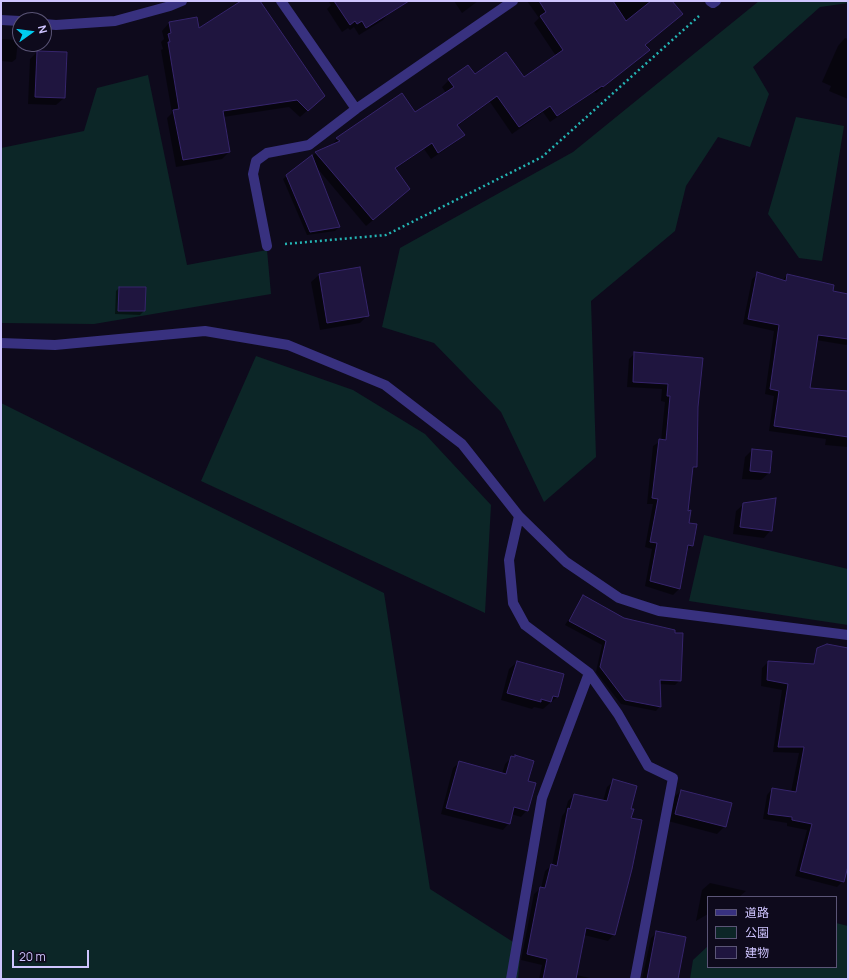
<!DOCTYPE html>
<meta charset="utf-8">
<style>
body{margin:0}
#map{position:relative;width:849px;height:980px;overflow:hidden;background:#0e0a1c;font-family:Manrope,"Noto Sans JP",sans-serif}
canvas{display:block}
.frame{position:absolute;inset:0;border:2px solid #cfc5ff;pointer-events:none}
.legend{position:absolute;left:707px;top:896px;width:130px;height:72px;box-sizing:border-box;background:#0e0a1c;border:1px solid #5b5577;margin:0;padding:5px 7px;list-style:none;font-size:12px;color:#cfc5ff}
.legend li{display:flex;align-items:center;gap:8px;height:20px}
.legend b{width:20px;border:1px solid #5b5577}
.north{position:absolute;left:12px;top:12px;width:40px;height:40px;box-sizing:border-box;background:#0e0a1c;border:1px solid #5b5577;border-radius:50%;rotate:76deg;font-size:11px;font-weight:700;line-height:16px;text-align:center;color:#cfc5ff}
.north::after{content:'';display:block;margin:auto;width:14px;height:18px;background:#00ccf0;clip-path:polygon(50% 0,100% 100%,50% 72%,0 100%)}
.scale{position:absolute;left:12px;top:950px;width:77px;height:18px;box-sizing:border-box;border:2px solid #cfc5ff;border-top:0;padding-left:5px;font-size:12px;line-height:14px;white-space:nowrap;color:#cfc5ff;-webkit-text-stroke:3px #0e0a1c;paint-order:stroke}
</style>
<div id="map">
<canvas width="849" height="980"></canvas>
<div class="frame"></div>
<ul class="legend">
<li><b style="height:5px;background:#38317f"></b>道路</li>
<li><b style="height:11px;background:#0c2627"></b>公園</li>
<li><b style="height:11px;background:#1f153f"></b>建物</li>
</ul>
<div class="north">N</div>
<div class="scale">20 m</div>
</div>
<script>
const c = document.querySelector('canvas').getContext('2d');
c.lineJoin = 'round';
function paint(path, color) {
  c.fillStyle = color;
  c.fill(path, 'evenodd');
}
function poly(rows) {
  const path = new Path2D();
  for (const r of rows) {
    path.moveTo(r[0], r[1]);
    for (let i = 2; i < r.length; i += 2) path.lineTo(r[i], r[i + 1]);
  }
  return path;
}
function strokePath(path, color, width, dash) {
  c.strokeStyle = color;
  c.lineWidth = width;
  c.lineCap = dash ? 'butt' : 'round';
  c.setLineDash(dash || []);
  c.stroke(path);
}
paint(poly([
 [759,1,848,1,848,3,820,7,753,67,769,94,750,147,718,137,686,186,675,231,591,301,596,457,544,502,501,412,434,343,382,327,400,248,573,152],
 [148,75,187,265,267,250,271,294,94,324,1,323,1,148,84,131,97,88],
 [796,117,844,126,822,261,799,258,768,214],
 [256,356,353,390,425,434,491,505,485,613,201,481],
 [1,403,384,593,430,889,521,947,518,979,1,979],
 [704,535,848,569,848,625,689,601],
 [836,923,848,926,848,979,690,979,693,960,708,946,708,967,836,967]
]), '#0c2627');
paint(poly([
 [243,1,259,1,324,96,300,117,289,107,223,117,229,152,222,159,176,167,167,118,172,113,161,50,163,49,161,42,164,39,162,31,169,23,196,18,198,30],
 [328,1,384,1,390,12,383,20,359,35,354,27,350,30,348,28,342,32,327,9,331,5],
 [454,1,478,1,462,13],
 [527,1,670,1,681,14,645,45,642,56,596,93,594,92,550,122,543,112,512,134,490,102,457,126,463,135,456,142,431,159,424,149,395,169,402,196,366,226,317,168,339,227,335,231,307,235,283,179,316,153,331,146,337,139,402,94,415,113,446,93,442,87,449,80,475,76,524,78,556,56,534,23,539,18],
 [845,38,848,39,848,99,829,91,831,86,822,82,838,46],
 [1,39,18,40,16,59,12,62,1,61],
 [37,52,64,98,56,105,28,104,30,59],
 [359,268,368,315,360,323,320,330,311,282,319,275],
 [758,274,782,281,787,275,831,291,848,295,848,344,846,345,816,340,809,389,848,392,848,447,825,445,826,439,769,431,774,396,765,394,774,331,743,324,752,279],
 [119,288,144,288,144,311,140,315,115,314,116,291],
 [635,353,697,407,696,467,692,471,687,512,692,545,686,551,679,589,673,595,645,586,652,549,645,547,653,504,647,504,653,446,661,441,665,402,661,401,662,389,627,387,629,359],
 [752,450,769,473,761,480,742,479,745,457],
 [744,504,771,530,764,538,733,534,736,511],
 [583,597,680,680,675,685,659,684,660,706,656,711,621,704,596,672,602,645,565,625],
 [517,662,557,697,543,709,534,707,532,709,501,700,509,669],
 [768,662,848,683,848,858,843,881,837,887,795,876,807,830,787,826,787,823,763,819,767,795,772,789,791,792,799,753,773,752,782,690,761,686,762,668],
 [516,756,527,782,527,810,521,817,511,814,509,823,503,830,441,814,453,768,460,762,502,774,505,764,511,758],
 [614,781,630,809,630,819,614,934,608,941,584,935,576,975,595,979,539,979,542,965,521,960,534,894,541,888,545,871,552,865,562,816,565,812,568,801,574,795,603,801,607,787],
 [681,791,725,826,717,834,668,821,673,798],
 [710,883,746,891,739,897,708,897,708,914,696,921,702,890],
 [657,932,678,979,642,979,651,938]
]), '#0007');
const building = poly([
 [241,1,260,1,325,96,308,111,297,100,223,111,230,152,183,160,173,110,179,109,168,42,170,42,168,34,171,33,169,22,197,17,199,28,241,1],
 [334,1,409,1,366,28,362,21,357,24,355,21,350,25,334,1],
 [539,1,613,1,626,21,651,1,672,1,683,14,645,45,650,50,603,87,602,86,557,116,550,106,519,127,497,96,457,125,465,135,438,153,432,143,395,168,410,189,373,220,315,152,340,141,336,138,402,93,415,112,454,87,448,79,468,65,475,74,506,52,524,77,563,50,540,16,546,12,539,1],
 [37,51,67,52,65,98,35,97,37,51],
 [312,155,340,227,310,232,286,175,312,155],
 [360,267,369,316,327,323,319,274,360,267],
 [757,272,786,281,787,274,834,285,833,291,848,294,848,339,818,335,810,388,848,391,848,437,774,426,779,391,770,389,779,325,748,319,757,272],
 [119,287,146,287,145,311,118,311,119,287],
 [634,352,703,358,698,407,697,467,693,467,688,511,691,510,689,523,697,524,693,546,688,545,680,589,650,581,657,543,650,542,658,499,652,498,659,439,666,440,670,396,667,396,668,384,633,382,634,352],
 [752,449,772,451,770,473,750,471,752,449],
 [776,498,772,531,740,527,743,503,776,498],
 [583,595,624,618,675,630,675,633,683,633,681,681,660,680,661,707,625,700,600,667,606,641,569,621,583,595],
 [827,644,848,648,848,866,844,882,800,871,812,824,792,820,792,817,768,814,772,788,796,792,804,747,778,747,788,684,767,680,768,661,814,664,817,648,827,644],
 [517,661,564,674,558,697,553,696,551,702,541,699,541,702,507,693,517,661],
 [515,755,534,761,528,781,536,783,528,811,514,807,510,824,446,808,459,761,506,774,511,756,515,757,515,755],
 [613,779,637,786,631,809,634,809,631,818,642,820,632,869,615,935,586,928,576,979,543,979,547,959,527,954,540,887,545,888,551,864,557,866,568,808,570,809,574,794,607,801,613,779],
 [681,790,732,803,726,827,675,814,681,790],
 [656,931,686,937,678,979,647,979,656,931]
]);
paint(building, '#1f153f');
strokePath(building, '#36256c', 1);
strokePath(poly([
 [285,244,386,235,542,157,699,16]
]), '#24b4b3', 2.5, [2, 3]);
strokePath(poly([
 [281,1,356,109,513,1],
 [710,1,713,3,716,1],
 [1,20,20,21],
 [44,24,56,25,115,21,170,6,182,1],
 [267,246,253,174,256,161,267,153,309,145,356,109],
 [1,343,55,345,205,331,288,345,385,385,462,444,519,516,566,562,619,598,659,611,848,635],
 [519,516,509,560,513,603,525,625,589,673,618,714,648,766,673,778,635,979],
 [511,979,542,798,589,673]
]), '#38317f', 10);
</script>
